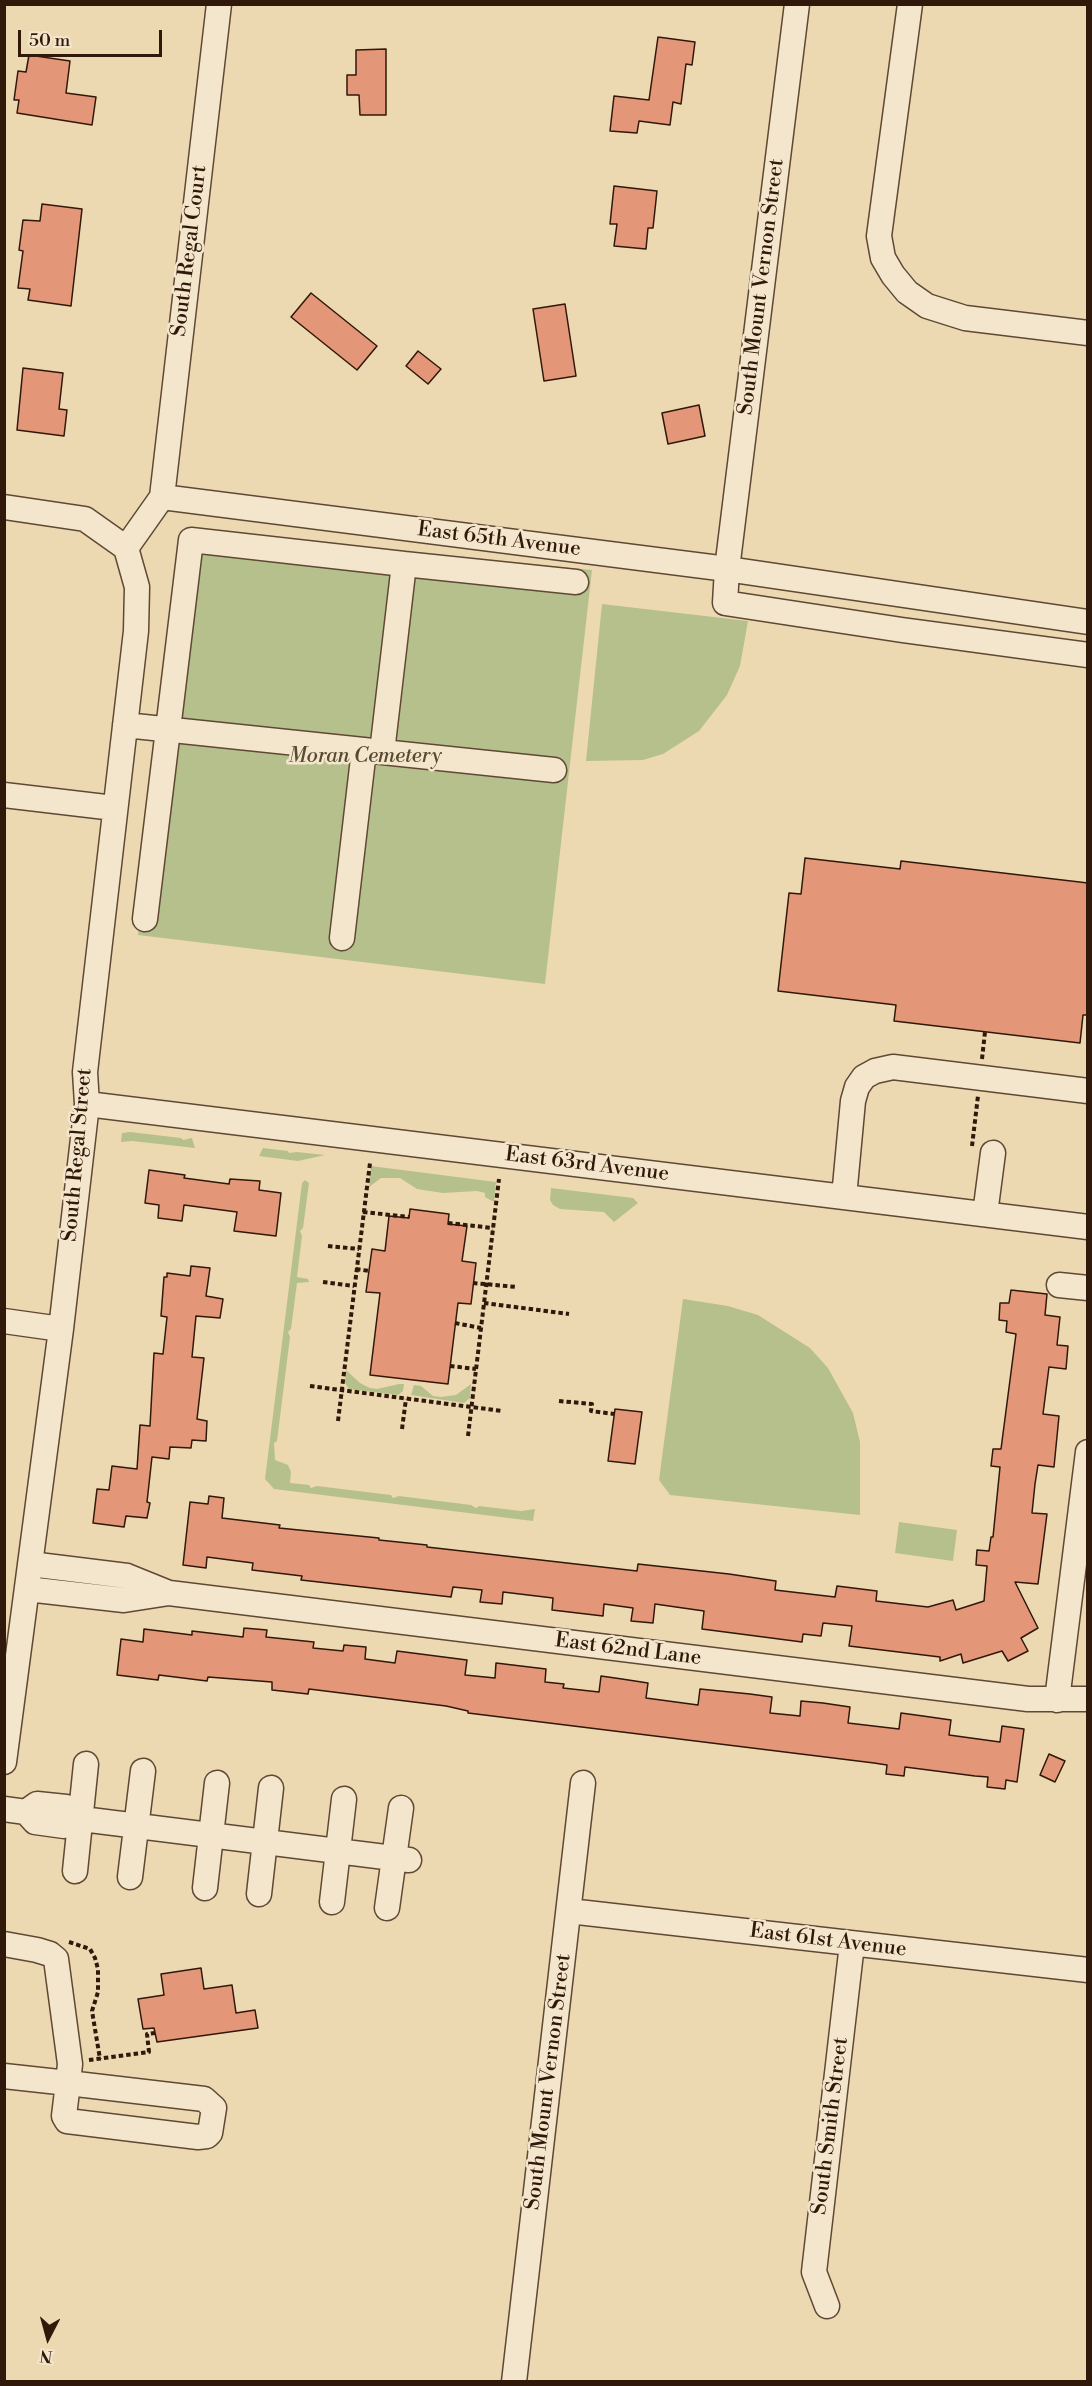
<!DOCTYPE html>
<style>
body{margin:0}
#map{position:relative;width:1092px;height:2386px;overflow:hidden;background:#edd9b1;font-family:"Libre Bodoni",serif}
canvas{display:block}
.frame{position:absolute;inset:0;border:6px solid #30180a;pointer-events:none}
.north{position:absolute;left:18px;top:2308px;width:60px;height:60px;-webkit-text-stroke:4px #f3e6cc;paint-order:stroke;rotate:186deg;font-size:16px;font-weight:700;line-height:24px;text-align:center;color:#30180a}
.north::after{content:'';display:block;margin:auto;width:21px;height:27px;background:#30180a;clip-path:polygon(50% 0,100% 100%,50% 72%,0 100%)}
.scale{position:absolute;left:18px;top:30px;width:144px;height:27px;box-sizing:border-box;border:3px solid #30180a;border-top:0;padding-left:8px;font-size:18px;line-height:21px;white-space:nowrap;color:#30180a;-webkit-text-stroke:4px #f3e6cc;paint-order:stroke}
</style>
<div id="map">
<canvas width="1092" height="2386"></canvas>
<div class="frame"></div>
<div class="north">N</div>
<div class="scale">50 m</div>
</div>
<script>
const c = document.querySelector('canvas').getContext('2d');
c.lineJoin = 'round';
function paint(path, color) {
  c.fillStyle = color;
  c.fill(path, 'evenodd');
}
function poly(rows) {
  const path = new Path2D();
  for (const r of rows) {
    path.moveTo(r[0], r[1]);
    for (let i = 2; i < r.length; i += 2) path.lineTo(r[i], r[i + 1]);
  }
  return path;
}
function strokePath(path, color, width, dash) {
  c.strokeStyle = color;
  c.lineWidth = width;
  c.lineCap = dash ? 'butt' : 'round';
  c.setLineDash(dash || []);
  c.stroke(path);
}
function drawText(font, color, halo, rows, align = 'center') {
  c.font = font + ' "Libre Bodoni",serif';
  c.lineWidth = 5;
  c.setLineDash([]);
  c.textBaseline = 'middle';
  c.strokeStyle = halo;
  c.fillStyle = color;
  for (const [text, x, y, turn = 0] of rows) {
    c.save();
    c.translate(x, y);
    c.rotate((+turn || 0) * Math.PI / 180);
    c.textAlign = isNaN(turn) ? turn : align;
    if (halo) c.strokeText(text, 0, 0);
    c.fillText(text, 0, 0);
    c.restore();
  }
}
paint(poly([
 [187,531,592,570,545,984,138,935],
 [602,604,748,621,740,666,727,695,699,731,663,754,643,760,586,761],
 [130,1132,181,1138,183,1140,192,1138,195,1148,132,1141,121,1142,122,1133],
 [263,1148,288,1151,289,1153,297,1152,325,1155,298,1161,259,1156],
 [371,1166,496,1182,494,1202,485,1197,485,1193,477,1191,443,1193,417,1189,400,1178,381,1178,369,1187],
 [305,1180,309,1183,303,1228,300,1231,302,1236,297,1277,308,1279,309,1282,297,1283,291,1329,288,1332,290,1337,277,1441,274,1443,275,1460,288,1465,291,1472,290,1483,309,1485,311,1488,317,1486,391,1495,393,1498,399,1496,471,1505,476,1508,479,1506,521,1511,535,1509,533,1521,274,1489,265,1479,302,1183],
 [551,1188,633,1198,638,1203,614,1222,604,1212,560,1209,553,1205,550,1200],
 [683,1299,728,1306,758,1315,810,1348,828,1368,853,1413,860,1442,860,1515,670,1495,659,1480],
 [346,1370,360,1383,370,1388,377,1389,399,1384,404,1384,403,1391,398,1395,349,1389,345,1383],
 [471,1384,470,1398,464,1403,411,1395,414,1385,421,1386,433,1396,441,1397,456,1395],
 [899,1522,957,1530,953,1561,895,1553]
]), '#b6c08d');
const building = poly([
 [658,37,695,42,692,65,686,64,681,104,673,102,670,125,639,121,637,133,610,131,614,96,649,100,658,37],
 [386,49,386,115,360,115,359,95,347,95,347,75,356,75,356,50,386,49],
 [29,55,70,61,66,93,96,97,92,125,17,113,19,100,14,100,18,71,26,72,29,55],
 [614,186,657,191,653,228,648,228,646,249,614,246,617,224,610,224,614,186],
 [42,204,82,209,71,306,28,300,30,289,18,288,23,251,19,250,23,220,40,221,42,204],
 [311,293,377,346,357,370,291,317,311,293],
 [565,304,576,376,544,381,533,309,565,304],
 [418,351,441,369,428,384,406,366,418,351],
 [23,368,63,373,59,409,67,410,64,436,17,430,23,368],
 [699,405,705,436,668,444,662,413,699,405],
 [805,858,900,869,901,861,1088,883,1088,1015,1083,1015,1080,1043,894,1021,896,1005,778,991,789,893,801,894,805,858],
 [149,1170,185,1175,184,1178,229,1184,230,1179,260,1181,259,1190,281,1193,276,1236,234,1231,237,1212,184,1205,182,1221,158,1218,159,1205,145,1203,149,1170],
 [410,1209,449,1214,448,1224,467,1226,462,1261,476,1263,471,1304,458,1303,448,1384,370,1375,380,1293,366,1292,372,1249,385,1251,389,1216,409,1218,410,1209],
 [191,1266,210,1268,206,1296,223,1299,220,1318,196,1316,192,1357,204,1358,197,1419,207,1421,206,1441,192,1440,191,1448,170,1447,169,1459,152,1457,147,1502,150,1503,147,1518,126,1516,124,1527,93,1523,97,1489,109,1490,112,1466,137,1469,140,1425,150,1426,154,1353,163,1354,167,1317,161,1316,164,1277,167,1277,167,1273,190,1276,191,1266],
 [1011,1290,1047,1294,1045,1315,1060,1317,1057,1345,1068,1346,1066,1369,1049,1367,1043,1414,1059,1416,1054,1467,1038,1465,1035,1484,1032,1513,1047,1514,1038,1584,1015,1582,1038,1628,1021,1638,1028,1651,1008,1661,1002,1651,963,1663,961,1654,940,1661,940,1657,849,1646,852,1626,823,1623,821,1636,803,1634,802,1642,702,1629,704,1611,655,1604,653,1623,631,1621,633,1608,604,1604,603,1616,552,1610,553,1598,503,1592,502,1604,480,1602,482,1590,453,1587,451,1597,301,1580,302,1576,252,1570,253,1563,207,1557,206,1568,183,1565,190,1502,208,1504,209,1496,224,1498,222,1518,280,1525,279,1528,379,1538,379,1540,427,1545,427,1547,637,1571,638,1564,729,1574,776,1581,775,1590,835,1597,837,1586,877,1591,876,1601,928,1607,953,1600,956,1610,984,1601,987,1566,976,1565,977,1550,989,1551,991,1537,993,1537,1000,1467,991,1466,993,1449,1001,1449,1016,1334,1006,1332,1007,1321,999,1320,1000,1303,1009,1303,1011,1290],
 [615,1409,642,1412,635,1464,608,1461,615,1409],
 [244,1628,267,1630,266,1637,314,1642,313,1648,343,1651,344,1645,366,1647,365,1659,395,1663,397,1651,467,1660,465,1675,495,1678,496,1663,546,1669,545,1682,564,1684,563,1688,599,1692,601,1676,622,1679,648,1683,646,1698,698,1705,700,1689,750,1694,772,1697,770,1713,800,1716,801,1701,823,1703,850,1707,848,1723,899,1729,901,1713,923,1716,951,1720,949,1735,1000,1742,1002,1726,1024,1729,1017,1782,1006,1780,1005,1789,987,1787,988,1777,975,1776,905,1767,904,1776,886,1774,887,1765,874,1763,468,1713,468,1711,446,1706,309,1689,308,1694,272,1690,272,1682,208,1677,207,1681,159,1675,158,1680,117,1675,121,1639,143,1642,144,1629,192,1635,192,1631,243,1637,244,1628],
 [1049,1754,1065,1761,1055,1782,1040,1775,1049,1754],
 [201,1968,204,1989,232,1985,236,2013,255,2010,258,2028,157,2042,154,2028,143,2029,138,1999,164,1995,161,1974,201,1968]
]);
paint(building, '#e39678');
strokePath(building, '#30180a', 1.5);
const minor = poly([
 [797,4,727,569,725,603,902,630,1088,655],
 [910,4,879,236,883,258,893,275,907,292,927,306,965,318,1088,333],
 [162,497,219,4],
 [4,507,85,519,126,548],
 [126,548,162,497,727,569,1088,622],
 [125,725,554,770],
 [382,752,404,564,576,582],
 [4,795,114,808],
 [145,919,191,540,404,564],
 [342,938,364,750],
 [87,1104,1088,1227],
 [844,1197,853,1101,857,1087,864,1077,875,1071,893,1067,1088,1091],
 [985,1214,993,1153],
 [1059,1285,1088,1288],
 [4,1321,61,1329],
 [30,1564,127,1576,169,1593],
 [27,1589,124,1600,169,1593,1028,1699,1088,1699],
 [1057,1700,1088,1452],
 [4,1762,61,1329,87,1104,85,1072,136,631,137,587,126,548],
 [4,1809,26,1812,35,1822,64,1826,74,1818,66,1807,37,1804,26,1812],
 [74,1818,409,1860],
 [75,1871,86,1764],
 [130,1877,143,1771],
 [205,1888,217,1783],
 [259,1894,271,1788],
 [332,1902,344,1799],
 [387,1908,401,1808],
 [569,1911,1088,1970],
 [4,1944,37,1950,50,1954,56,1959,70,2064,68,2083,4,2076],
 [68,2083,204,2099,214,2108,210,2133,207,2136,198,2137,67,2121,64,2116,68,2083],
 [827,2306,814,2272,852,1944],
 [514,2382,583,1783]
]);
strokePath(minor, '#5f4834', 27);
strokePath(poly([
 [982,1059,985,1032],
 [972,1146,978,1096],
 [363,1212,409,1217],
 [448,1223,493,1228],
 [328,1246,359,1249],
 [356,1269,369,1271],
 [323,1282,354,1286],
 [473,1283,517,1287],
 [484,1303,569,1314],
 [455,1323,481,1328],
 [450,1366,476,1369],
 [310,1386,502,1411],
 [559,1401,592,1404,591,1411,614,1414],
 [338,1421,370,1163],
 [402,1429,406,1399],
 [468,1436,499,1179],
 [69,1942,90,1949,95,1958,98,1969,98,1992,92,2011,100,2059],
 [89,2060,149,2052,147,2034,155,2033]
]), '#30180a', 4, [4.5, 3]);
strokePath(minor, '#f3e6cc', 24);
drawText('21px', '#30180a', '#f3e6cc', [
 ["South Regal Court",190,251,-83],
 ["South Mount Vernon Street",762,287,-83],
 ["East 65th Avenue",499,540,7],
 ["South Regal Street",78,1155,-85],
 ["East 63rd Avenue",587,1165,7],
 ["East 62nd Lane",628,1650,7],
 ["East 61st Avenue",828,1941,7],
 ["South Mount Vernon Street",549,2082,-83],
 ["South Smith Street",831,2126,-83]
]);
drawText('italic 21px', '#584a31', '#f3e6cc', [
 ["Moran Cemetery",365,757]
]);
</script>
